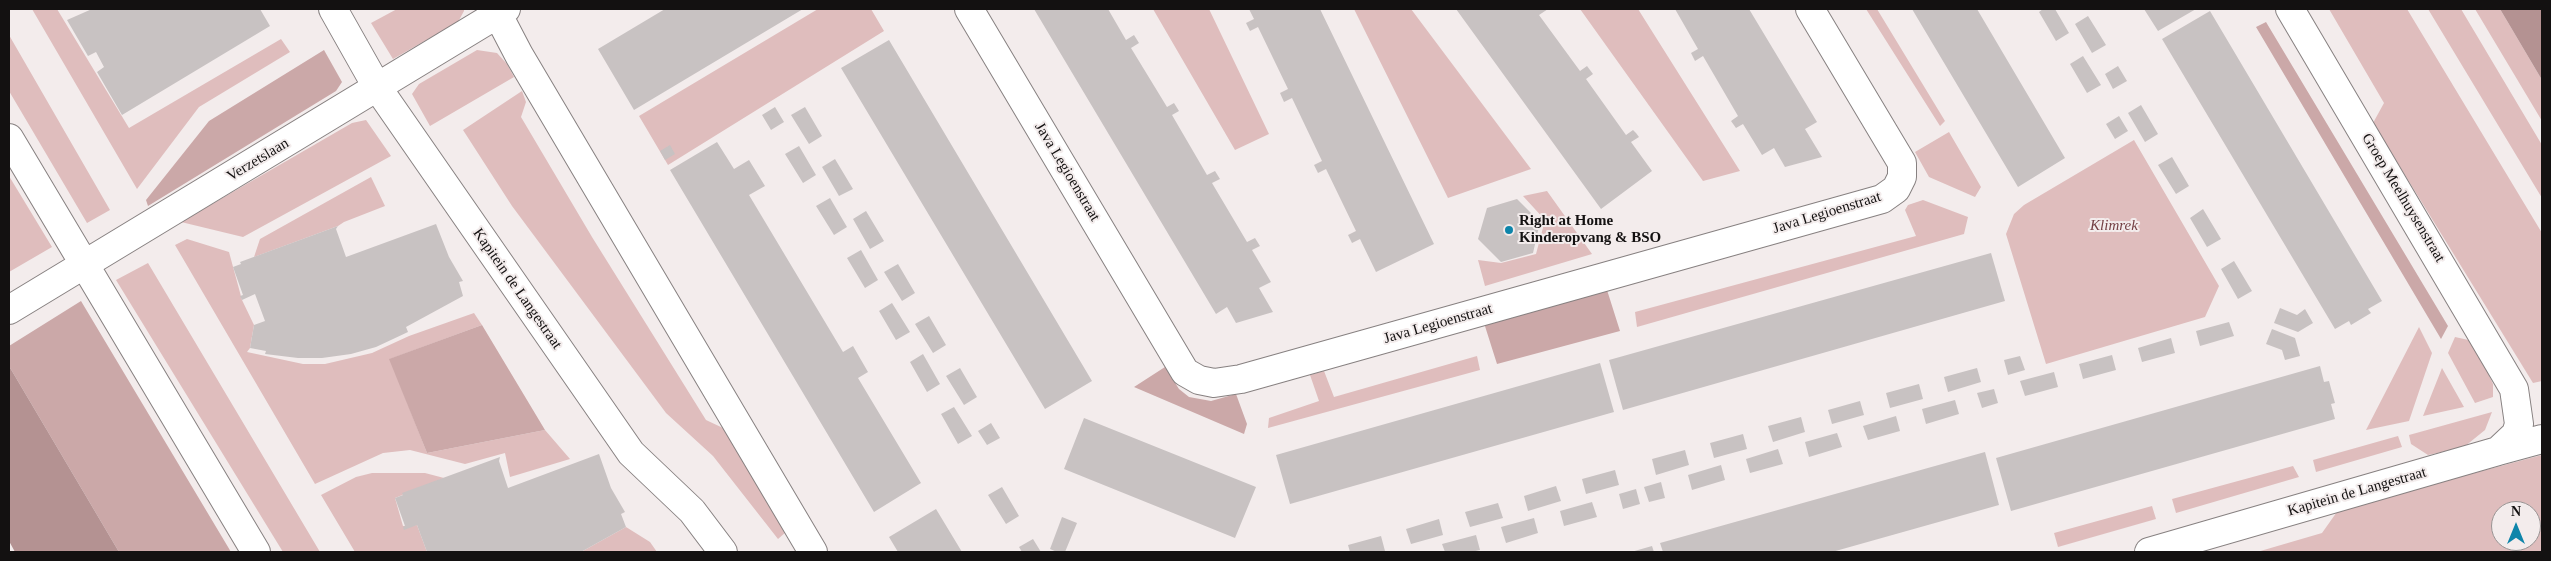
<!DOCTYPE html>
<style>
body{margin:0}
#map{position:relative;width:2551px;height:561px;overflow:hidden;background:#f3ecec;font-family:"Times New Roman",serif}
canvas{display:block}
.frame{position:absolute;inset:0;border:10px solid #131111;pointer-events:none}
.north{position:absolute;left:2491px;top:501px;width:50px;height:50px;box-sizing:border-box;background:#f3ecec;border:1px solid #999494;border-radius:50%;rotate:0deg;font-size:14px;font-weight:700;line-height:20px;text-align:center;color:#131111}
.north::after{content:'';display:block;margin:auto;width:18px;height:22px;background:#0e85aa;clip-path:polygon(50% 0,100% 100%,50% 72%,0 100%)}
</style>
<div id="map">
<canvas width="2551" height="561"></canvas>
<div class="frame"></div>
<div class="north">N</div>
</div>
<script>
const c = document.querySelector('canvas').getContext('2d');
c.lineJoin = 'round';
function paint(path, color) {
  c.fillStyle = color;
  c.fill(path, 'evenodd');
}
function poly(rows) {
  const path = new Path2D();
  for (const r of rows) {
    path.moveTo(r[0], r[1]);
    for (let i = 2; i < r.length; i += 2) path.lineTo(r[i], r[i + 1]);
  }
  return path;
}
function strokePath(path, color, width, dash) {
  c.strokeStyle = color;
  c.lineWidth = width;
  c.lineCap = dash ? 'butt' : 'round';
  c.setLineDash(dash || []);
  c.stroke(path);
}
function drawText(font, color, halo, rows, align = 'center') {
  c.font = font + ' "Times New Roman",serif';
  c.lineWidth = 4;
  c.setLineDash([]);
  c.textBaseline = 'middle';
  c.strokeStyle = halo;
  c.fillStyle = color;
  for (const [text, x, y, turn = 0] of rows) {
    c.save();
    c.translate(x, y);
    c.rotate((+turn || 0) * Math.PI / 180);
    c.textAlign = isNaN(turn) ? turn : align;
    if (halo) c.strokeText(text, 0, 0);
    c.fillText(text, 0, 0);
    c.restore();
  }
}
paint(poly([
 [32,9,57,9,129,128,281,39,290,52,199,107,137,189],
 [397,9,464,9,464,11,458,22,393,59,371,23],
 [818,9,871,9,884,31,668,165,639,116],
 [1153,9,1209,9,1269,134,1235,150],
 [1354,9,1411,9,1531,169,1448,198],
 [1580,9,1638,9,1740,171,1703,181],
 [1866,9,1877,9,1945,121,1940,126],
 [2329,9,2407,9,2542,233,2542,381,2533,383,2373,123,2384,103],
 [2428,9,2461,9,2542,145,2542,198],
 [2475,9,2500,9,2542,80,2542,121],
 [9,35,110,210,87,223,9,91],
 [477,50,497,53,507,64,514,77,430,126,412,94,419,84],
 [522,91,526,102,521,117,592,237,706,420,723,428,740,453,786,532,778,539,713,456,666,413,512,206,463,130],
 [366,120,391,156,243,237,181,222,352,123],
 [1949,132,1981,187,1975,197,1929,177,1915,152],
 [2134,140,2219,286,2205,317,2046,364,2006,234,2014,214,2024,205],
 [9,176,52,247,9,272],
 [371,177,385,206,344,222,338,226,254,257,260,239],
 [1547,191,1592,254,1485,286,1478,260,1501,263,1536,254,1545,220,1523,196],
 [1923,200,1968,217,1964,234,1637,327,1635,312,1916,236,1905,210,1908,205],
 [187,239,229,252,242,300,254,325,250,348,247,352,303,364,325,364,372,353,409,336,474,313,482,325,390,359,427,453,545,430,570,459,510,477,505,453,465,464,410,450,383,453,315,484,175,245],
 [148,263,320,552,283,552,116,280],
 [2419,327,2432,353,2409,421,2366,430],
 [2455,337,2473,341,2493,384,2493,397,2475,403,2448,353],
 [1477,356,1480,370,1268,428,1269,418,1319,401,1310,375,1324,371,1334,397],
 [2442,368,2464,407,2423,416],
 [2492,412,2485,430,2464,447,2428,455,2411,444,2409,435],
 [2398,436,2402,447,2316,472,2313,460],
 [2542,455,2542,552,2257,552,2322,533,2339,509],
 [2501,511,2531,511,2531,541,2501,541],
 [2293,466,2299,477,2176,513,2172,499],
 [372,473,425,473,444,478,395,498,403,526,417,525,427,552,355,552,321,495,356,477],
 [2152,506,2156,519,2058,547,2054,533],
 [626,527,650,542,657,552,581,552]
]), '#dfbdbd');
paint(poly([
 [2266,22,2448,326,2441,339,2256,27],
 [324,50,342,82,336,91,148,206,146,200,209,121],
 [1607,290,1620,331,1497,364,1484,323],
 [81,301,231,552,119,552,9,366,9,346],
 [482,325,545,430,427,453,389,359],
 [1165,367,1179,389,1189,397,1211,401,1236,394,1247,424,1244,434,1134,387]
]), '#cba8a8');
paint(poly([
 [2500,9,2542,9,2542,80],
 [9,366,119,552,15,552,9,541]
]), '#b49292');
paint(poly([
 [92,9,260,9,270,26,122,115,97,72,104,67,96,52,88,56,67,20],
 [665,9,803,9,634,110,598,49],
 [1034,9,1108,9,1126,40,1134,35,1139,43,1131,48,1167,107,1174,103,1179,111,1172,115,1207,175,1215,171,1220,179,1212,183,1247,242,1255,238,1260,246,1252,250,1271,282,1259,288,1273,312,1236,323,1227,307,1216,314],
 [1249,9,1320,9,1434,244,1376,272,1360,239,1352,243,1348,235,1356,231,1326,169,1318,173,1314,165,1322,161,1292,98,1284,102,1280,93,1288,89,1258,27,1250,31,1246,23,1254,19],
 [1456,9,1548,9,1539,15,1580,71,1587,66,1593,74,1586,79,1626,135,1633,130,1636,133,1639,137,1631,142,1652,171,1601,209],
 [1675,9,1749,9,1817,122,1805,129,1822,157,1785,167,1774,148,1762,155,1743,124,1736,128,1731,121,1738,116,1703,56,1695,61,1691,53,1698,49],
 [1912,9,1977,9,2065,158,2018,187],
 [2043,9,2055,9,2069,33,2056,41,2039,12],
 [2144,9,2196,9,2158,31],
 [2210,11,2382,301,2368,309,2371,313,2351,325,2349,321,2335,329,2162,39],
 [2088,16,2106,45,2092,53,2075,24],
 [889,40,1092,381,1045,409,841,68],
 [2083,56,2101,85,2087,93,2070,64],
 [2118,66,2127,81,2113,89,2105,74],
 [2141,105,2158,134,2145,142,2128,113],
 [775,107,784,122,771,130,762,115],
 [805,107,822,136,809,144,791,115],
 [2119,116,2128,131,2115,139,2106,124],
 [717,142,734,169,749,160,765,186,749,195,843,352,853,346,868,372,858,378,921,483,874,512,670,170],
 [670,145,675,154,665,160,660,151],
 [799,146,816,175,803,183,785,154],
 [2172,157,2189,186,2176,194,2158,165],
 [835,159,853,189,839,196,822,167],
 [830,198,847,227,834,235,816,206],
 [1517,199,1540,222,1533,253,1501,262,1478,239,1487,208],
 [2203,209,2221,239,2207,247,2190,218],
 [866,211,884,241,870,249,853,219],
 [436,224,449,257,463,281,459,282,463,296,406,327,408,332,376,347,351,354,322,358,298,358,265,354,266,351,250,348,254,325,265,321,255,294,242,300,240,296,243,295,233,267,241,264,240,262,338,226,336,229,346,257],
 [861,250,878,280,865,288,847,258],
 [1991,253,2005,301,1623,410,1609,360],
 [2234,261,2252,291,2238,299,2221,269],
 [898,264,915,293,902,301,884,272],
 [892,303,910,332,896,340,879,311],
 [2280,308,2297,315,2305,309,2313,323,2298,332,2274,323],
 [929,316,946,345,933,353,915,324],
 [2229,322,2234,336,2200,346,2196,331],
 [2272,329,2295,338,2300,356,2285,360,2282,350,2266,344],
 [2171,338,2175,353,2142,362,2138,348],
 [923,354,940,384,927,392,910,362],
 [2112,355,2116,370,2083,379,2079,364],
 [2020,356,2025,370,2008,375,2004,360],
 [1600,363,1614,412,1290,504,1276,455],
 [2320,366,2324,382,2329,381,2335,403,2331,404,2335,419,2011,511,1996,458],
 [960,368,977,397,964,405,946,376],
 [1977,368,1981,382,1948,392,1944,377],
 [2054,372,2058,387,2025,396,2020,381],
 [1919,384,1923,399,1890,408,1886,393],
 [1994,389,1998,403,1982,408,1977,393],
 [1955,400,1959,414,1926,424,1922,409],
 [1860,401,1864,415,1832,424,1828,410],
 [954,407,972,436,958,444,941,414],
 [1896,416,1900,431,1868,440,1863,426],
 [1801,417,1805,432,1773,442,1768,426],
 [1084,418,1256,487,1235,538,1064,469],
 [991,423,1000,438,987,445,978,431],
 [1837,433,1842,447,1809,457,1805,442],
 [1743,434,1747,449,1714,458,1710,443],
 [1778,449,1783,464,1750,473,1746,459],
 [1685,450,1689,465,1656,475,1652,459],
 [1985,452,1999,505,1832,552,1663,552,1660,543],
 [599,454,611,488,625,512,621,514,626,527,581,552,427,552,417,525,404,530,403,527,405,526,395,498,403,495,402,493,500,457,499,461,508,488],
 [1721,465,1725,480,1692,490,1688,475],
 [1615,470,1619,485,1586,494,1582,479],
 [1661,482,1665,498,1649,502,1644,487],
 [1556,486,1561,501,1528,511,1524,496],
 [1002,487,1019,516,1006,524,988,495],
 [1636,489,1640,504,1623,509,1619,494],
 [1592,502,1597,517,1564,526,1560,511],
 [1498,503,1503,518,1470,527,1465,512],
 [936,509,962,552,898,552,889,537],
 [1062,517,1077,523,1065,552,1057,552,1050,549],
 [1534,518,1538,533,1506,543,1501,527],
 [1439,519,1443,535,1411,544,1406,529],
 [1476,535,1480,550,1471,552,1445,552,1442,544],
 [1381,536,1385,551,1350,552,1348,545],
 [1033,539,1041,552,1022,552,1019,547],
 [1652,546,1654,552,1631,552]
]), '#c8c2c2');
const minor = poly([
 [333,9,377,87,631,453,692,511,723,552],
 [495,9,519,55,813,552],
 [969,9,1185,372,1199,380,1214,383,1241,379,1882,199,1896,189,1902,177,1902,163,1810,9],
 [9,138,256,552],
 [9,310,506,9],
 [2498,451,2542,439],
 [2149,552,2498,451,2516,434,2519,424,2514,389,2290,9]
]);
strokePath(minor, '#878181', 30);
strokePath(minor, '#fff', 28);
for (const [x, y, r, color] of [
 [1509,230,5,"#0e85aa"]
]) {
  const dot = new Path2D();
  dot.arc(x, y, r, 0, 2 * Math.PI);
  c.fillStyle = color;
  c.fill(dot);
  strokePath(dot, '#f3ecec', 2);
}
drawText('15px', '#131111', '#f3ecec', [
 ["Verzetslaan",258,160,-31],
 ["Java Legioenstraat",1067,172,59],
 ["Groep Meelhuysenstraat",2403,198,59],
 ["Java Legioenstraat",1827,213,-17],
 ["Kapitein de Langestraat",517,289,55],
 ["Java Legioenstraat",1438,324,-16],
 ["Kapitein de Langestraat",2357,492,-16]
]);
drawText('bold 15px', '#131111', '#f3ecec', [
 ["Right at Home",1519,221],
 ["Kinderopvang & BSO",1519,238]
], 'left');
drawText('italic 15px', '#744044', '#f3ecec', [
 ["Klimrek",2114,226]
]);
</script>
